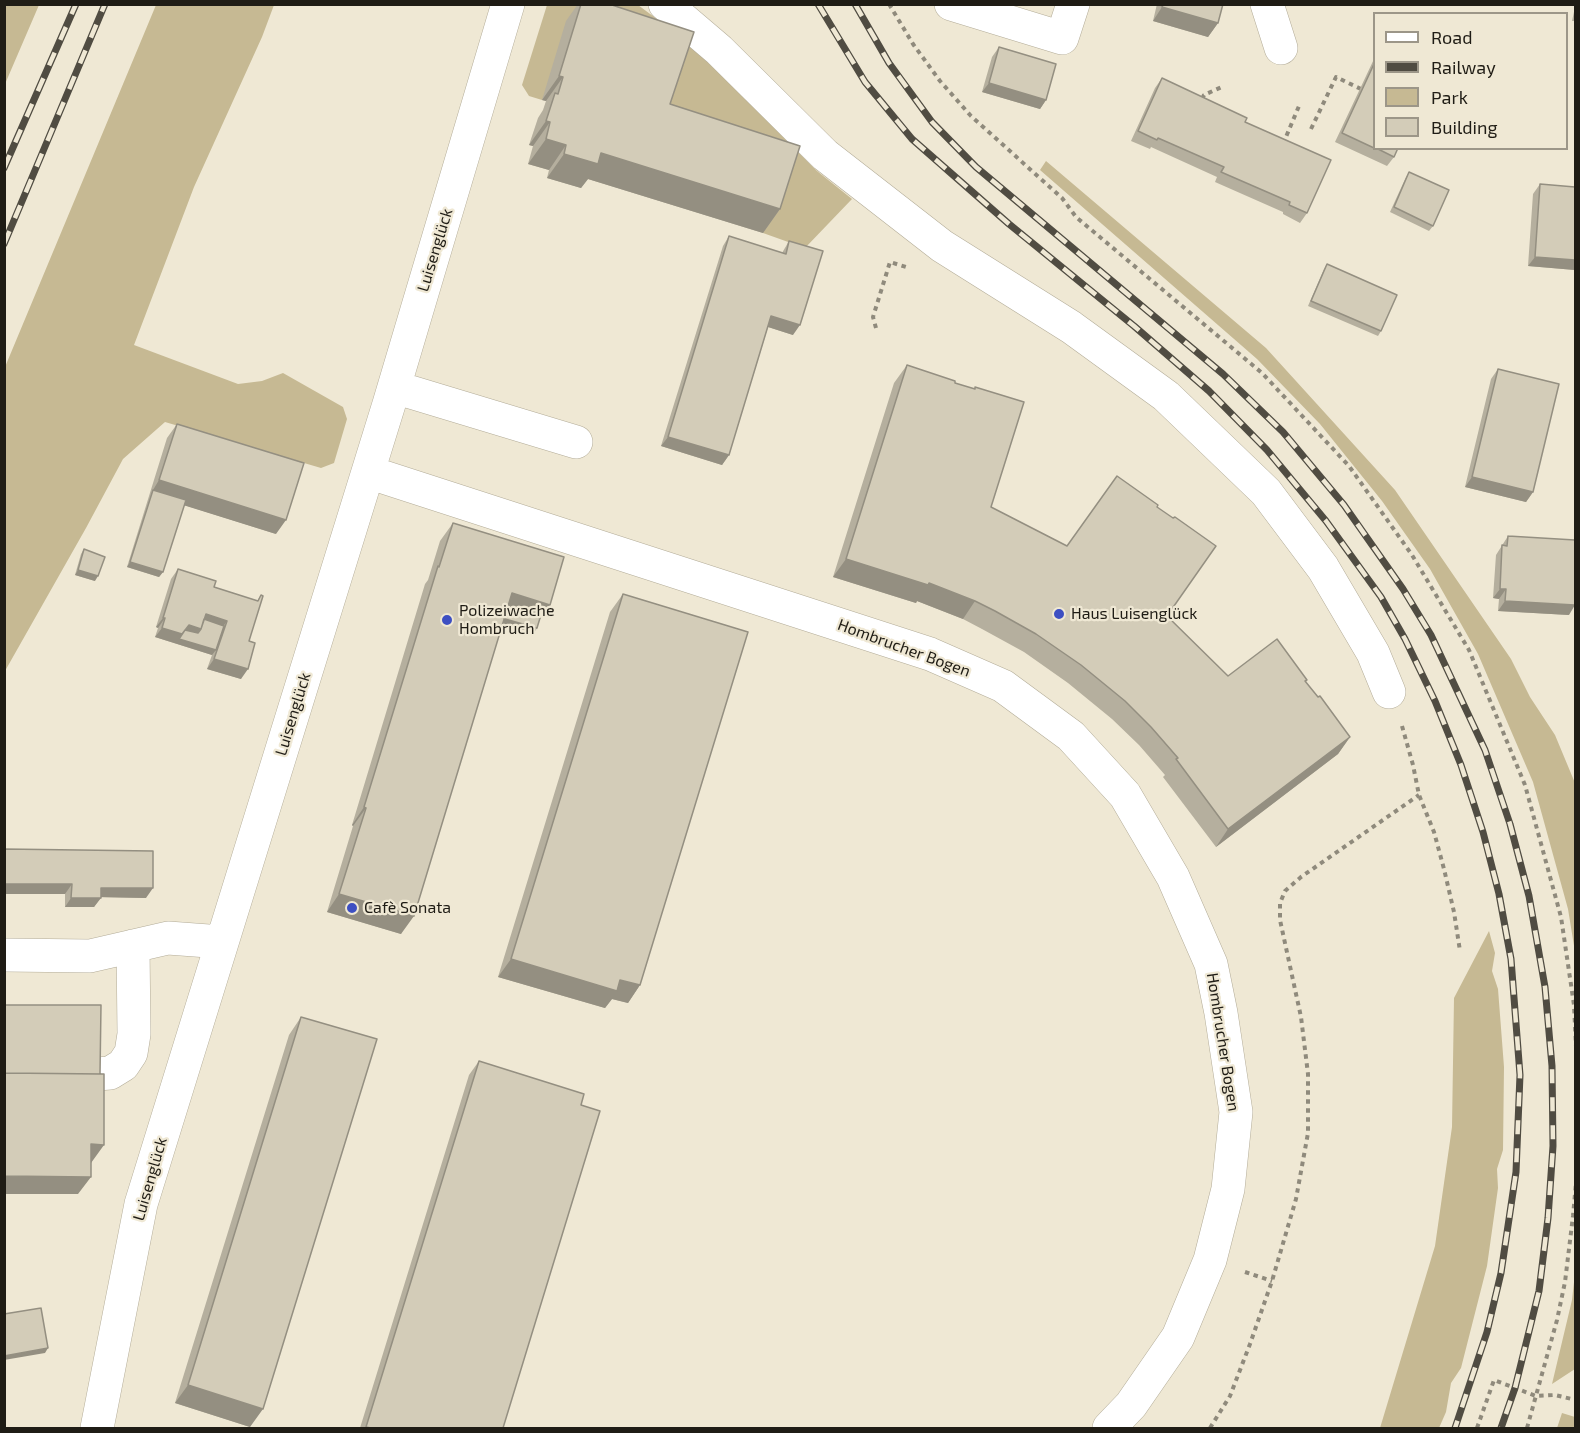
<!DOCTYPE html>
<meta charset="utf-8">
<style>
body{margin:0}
#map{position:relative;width:1580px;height:1433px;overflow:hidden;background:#efe8d4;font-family:"Exo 2",sans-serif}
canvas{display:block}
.frame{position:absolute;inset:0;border:6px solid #1f1c15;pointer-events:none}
.legend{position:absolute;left:1373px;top:12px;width:195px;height:138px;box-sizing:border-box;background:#efe8d4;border:2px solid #9c9688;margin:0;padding:8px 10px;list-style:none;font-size:18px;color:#1f1c15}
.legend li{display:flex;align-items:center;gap:12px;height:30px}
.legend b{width:30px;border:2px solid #9c9688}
</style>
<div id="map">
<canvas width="1580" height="1433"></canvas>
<div class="frame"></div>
<ul class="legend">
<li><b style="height:8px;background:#fff"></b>Road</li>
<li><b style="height:8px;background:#504c42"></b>Railway</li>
<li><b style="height:16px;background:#c6b993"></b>Park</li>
<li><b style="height:16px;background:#d3ccb8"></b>Building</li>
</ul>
</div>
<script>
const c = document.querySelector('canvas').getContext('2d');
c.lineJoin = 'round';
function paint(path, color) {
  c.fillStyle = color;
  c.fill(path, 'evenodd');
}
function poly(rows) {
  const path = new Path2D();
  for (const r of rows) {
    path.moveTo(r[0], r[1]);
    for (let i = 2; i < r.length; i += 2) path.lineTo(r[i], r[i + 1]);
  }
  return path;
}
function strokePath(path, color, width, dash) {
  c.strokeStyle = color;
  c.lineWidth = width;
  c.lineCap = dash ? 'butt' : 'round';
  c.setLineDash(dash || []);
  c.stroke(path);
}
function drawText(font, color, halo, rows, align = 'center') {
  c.font = font + ' "Exo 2",sans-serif';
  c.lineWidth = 4.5;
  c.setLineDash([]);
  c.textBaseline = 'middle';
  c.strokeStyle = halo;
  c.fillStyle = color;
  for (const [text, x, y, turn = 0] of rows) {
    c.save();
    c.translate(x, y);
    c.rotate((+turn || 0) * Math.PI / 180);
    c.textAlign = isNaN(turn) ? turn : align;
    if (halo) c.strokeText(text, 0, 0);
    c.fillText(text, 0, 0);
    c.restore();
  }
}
paint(poly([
 [5,4,39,5,5,84,4,5],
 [156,5,274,5,262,37,194,187,134,345,238,384,262,381,283,373,343,407,347,419,334,463,321,468,165,422,123,459,86,528,5,671,5,367],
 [547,5,638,5,693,46,817,171,852,199,805,248,763,233,653,129,677,57,542,100,529,96,522,85],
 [1046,161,1266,348,1395,490,1511,659,1530,697,1555,735,1575,783,1575,952,1568,909,1533,782,1478,654,1430,569,1382,501,1320,424,1257,359,1040,170],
 [1489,931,1495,953,1492,971,1498,989,1504,1067,1503,1150,1497,1169,1498,1188,1487,1266,1461,1368,1451,1383,1446,1412,1439,1428,1380,1428,1435,1246,1452,1127,1454,998],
 [1575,1273,1575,1369,1552,1384,1572,1300],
 [1562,1413,1575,1417,1575,1428,1557,1428]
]), '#c6b993');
const minor = poly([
 [665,4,719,50,825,155,942,246,1071,327,1166,396,1266,492,1323,568,1373,653,1389,692],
 [951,4,1062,38,1073,4],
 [1267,4,1281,48],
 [394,387,576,442],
 [368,472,930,654,1003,686,1071,736,1125,795,1173,877,1211,964,1221,1013,1236,1112,1228,1189,1210,1260,1178,1337,1131,1405,1109,1428],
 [4,955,90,956,168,938,222,942],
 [97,1074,110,1073,123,1065,131,1053,134,1034,133,946],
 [97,1428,141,1204,389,404,508,4]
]);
strokePath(minor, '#b3ac98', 34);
strokePath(poly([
 [889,4,913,44,940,81,971,116,1062,198,1076,217,1262,373,1349,466,1412,555,1469,650,1525,785,1561,917,1574,1005,1576,1046],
 [1202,99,1204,95,1224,86],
 [1311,129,1336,77,1361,89],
 [1283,144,1299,106],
 [876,328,873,317,890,262,906,267],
 [1402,726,1413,765,1419,795,1434,832,1444,869,1454,912,1460,951],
 [1245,1272,1272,1281],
 [1210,1428,1230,1396,1250,1344,1272,1281,1296,1199,1308,1133,1308,1074,1301,1017,1280,920,1280,903,1285,891,1301,877,1419,795],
 [1477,1428,1494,1380,1536,1396,1555,1395,1576,1400],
 [1527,1428,1557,1320,1565,1282,1573,1216,1576,1183]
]), '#8f8a7c', 4, [4.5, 4.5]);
strokePath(minor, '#fff', 33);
const rail = poly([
 [818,4,865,82,912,139,1009,224,1134,326,1209,391,1267,450,1326,521,1381,597,1405,639,1435,701,1461,765,1483,832,1499,894,1511,959,1520,1075,1516,1172,1501,1273,1487,1332,1455,1428],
 [855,4,889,63,932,122,976,167,1223,374,1283,432,1344,505,1403,589,1431,635,1485,750,1510,824,1529,896,1545,987,1552,1066,1553,1146,1548,1218,1539,1291,1515,1388,1501,1428],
 [4,168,76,4],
 [4,244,105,4]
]);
strokePath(rail, '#504c42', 7);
strokePath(rail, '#efe8d4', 4.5, [14]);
paint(poly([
 [578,4,609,4,670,104,780,209,763,233,588,179,581,188,547,178,549,170,528,164,533,146,529,145,538,118,543,110,546,101,542,100,566,21],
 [1157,4,1223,4,1218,23,1208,37,1153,21],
 [1575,7,1575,21,1572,21],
 [999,47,1046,100,1040,109,982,92,992,57],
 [1374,59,1374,148,1398,148,1394,157,1387,166,1335,142],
 [1162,78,1245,122,1307,213,1300,223,1283,214,1283,212,1215,182,1217,177,1151,147,1150,149,1131,141,1155,88],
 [1409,172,1433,226,1429,231,1390,212,1406,177],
 [1540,184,1575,270,1528,266,1533,194],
 [729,236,782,253,789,241,793,335,768,327,729,455,722,465,661,446,723,246],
 [1327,264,1381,331,1378,336,1308,306,1324,269],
 [907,365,955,383,991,507,1067,546,1157,507,1167,616,1228,676,1307,680,1306,682,1350,737,1338,754,1216,847,1163,777,1165,775,1139,745,1112,719,1068,683,1024,652,982,629,963,619,917,601,916,603,833,577,894,383],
 [1498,369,1533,492,1526,502,1465,487,1491,379],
 [177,424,276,534,184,505,163,572,159,577,127,567,167,438],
 [453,523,540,618,534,633,503,624,401,934,327,912,353,826,352,825,425,584,428,580,440,541],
 [1508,536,1569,615,1498,611,1499,599,1493,598,1496,555],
 [84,549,95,581,75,575,81,554],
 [178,569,214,587,257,601,261,595,249,641,241,679,207,669,212,655,155,637,158,628,156,627,171,579],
 [623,594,640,985,628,1003,612,999,605,1008,498,977,610,612],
 [4,849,146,898,101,897,94,907,65,907,65,894,4,894],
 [301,1017,250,1427,175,1403,289,1035],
 [479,1061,503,1428,360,1428,469,1075]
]), '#b5af9e');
paint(poly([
 [1162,7,1218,23,1208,37,1153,21],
 [559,76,563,77,546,101,542,100],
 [989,83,1046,100,1040,109,982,92],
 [546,121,550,122,533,146,529,145],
 [546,139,566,145,549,170,528,164],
 [601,153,780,209,763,233,588,179,581,188,547,178,564,154],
 [1535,257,1575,260,1575,270,1528,266],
 [771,316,800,325,793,335,765,326],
 [668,437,729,455,722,465,661,446],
 [1472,477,1533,492,1526,502,1465,487],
 [159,480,286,520,276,534,151,495,153,490],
 [846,559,929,583,975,601,963,619,917,601,916,603,833,577],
 [130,562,163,572,159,577,127,567],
 [78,570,98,576,95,581,75,575],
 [1500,589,1506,589,1499,599,1493,598],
 [512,593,550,605,537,623,501,612],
 [1505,601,1575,605,1569,615,1498,611],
 [206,614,227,621,220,631,201,624],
 [500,617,537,628,534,633,496,622],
 [163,618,165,618,158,628,156,627],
 [189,625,201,629,216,650,212,655,155,637,162,628],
 [214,659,248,669,241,679,207,669],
 [1350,737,1338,754,1216,847,1228,829],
 [364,807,366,808,353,826,352,825],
 [4,884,72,884,65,894,4,894],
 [101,888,153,888,146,898,94,897],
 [339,894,414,916,401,934,327,912],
 [71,898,101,898,94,907,65,907],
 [511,959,620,980,640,985,628,1003,612,999,605,1008,498,977],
 [91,1144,104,1145,91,1163],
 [4,1176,91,1177,78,1194,4,1194],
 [48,1348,45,1353,4,1360,4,1356],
 [188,1385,263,1409,250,1427,175,1403]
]), '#948f81');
const building = poly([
 [581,4,609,4,694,32,670,104,800,146,780,209,601,153,598,164,564,154,566,145,546,139,550,122,546,121,555,93,558,94,563,77,559,76,581,4],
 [1163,4,1223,4,1218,23,1162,7,1163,4],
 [999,47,1056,64,1046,100,989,83,999,47],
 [1374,64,1374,148,1342,133,1374,64],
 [1162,78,1247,118,1245,122,1331,160,1307,213,1289,205,1290,202,1221,172,1224,167,1158,138,1157,140,1138,131,1162,78],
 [1376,148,1398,148,1394,157,1376,148],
 [1409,172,1449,190,1433,226,1394,207,1409,172],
 [1540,184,1575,187,1575,260,1535,257,1540,184],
 [729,236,786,254,789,241,823,251,800,325,771,316,729,455,668,437,729,236],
 [1327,264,1397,295,1381,331,1311,301,1327,264],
 [907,365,955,381,955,383,975,389,975,387,1024,402,991,507,1067,546,1117,476,1158,505,1157,507,1173,518,1175,517,1216,546,1167,616,1228,676,1277,639,1307,680,1305,681,1318,697,1320,696,1350,737,1228,829,1176,759,1178,758,1151,727,1125,701,1081,665,1036,634,995,611,975,601,929,583,928,585,846,559,907,365],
 [1498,369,1559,384,1533,492,1472,477,1498,369],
 [177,424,304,463,286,520,159,480,177,424],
 [153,490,186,500,163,572,130,562,153,490],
 [453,523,564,557,550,605,512,593,414,916,339,894,366,808,364,807,438,566,439,567,453,523],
 [1508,536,1575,540,1575,605,1505,601,1506,589,1500,589,1502,545,1507,546,1508,536],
 [84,549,105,557,98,576,78,570,84,549],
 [178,569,216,581,214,587,258,601,261,595,263,596,249,641,255,643,248,669,214,659,227,621,206,614,201,629,189,625,182,634,162,628,165,618,163,618,178,569],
 [623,594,748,632,640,985,620,980,617,991,511,959,623,594],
 [508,608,540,618,537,628,505,619,508,608],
 [204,619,224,626,216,650,179,639,185,630,198,633,201,629,204,619],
 [4,849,153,851,153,888,101,888,101,898,71,898,72,884,4,884,4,849],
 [4,1005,101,1005,100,1074,4,1073,4,1005],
 [301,1017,377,1039,263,1409,188,1385,301,1017],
 [479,1061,584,1094,581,1105,600,1111,503,1428,371,1428,366,1427,479,1061],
 [4,1073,104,1074,104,1145,91,1144,91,1177,4,1176,4,1073],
 [41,1308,48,1348,4,1356,4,1314,41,1308]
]);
paint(building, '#d3ccb8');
strokePath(building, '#948f81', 1.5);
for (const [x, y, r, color] of [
 [1059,614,6,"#3d4fc2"],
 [447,620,6,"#3d4fc2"],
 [352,908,6,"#3d4fc2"]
]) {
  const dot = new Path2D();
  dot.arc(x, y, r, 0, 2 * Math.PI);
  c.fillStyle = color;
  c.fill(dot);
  strokePath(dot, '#efe8d4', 2);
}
drawText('16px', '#1f1c15', '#efe8d4', [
 ["Luisenglück",435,250,-73],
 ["Hombrucher Bogen",904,648,20],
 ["Luisenglück",293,714,-73],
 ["Hombrucher Bogen",1223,1042,81],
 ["Luisenglück",150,1179,-74]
]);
drawText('16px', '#1f1c15', '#efe8d4', [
 ["Polizeiwache",459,611],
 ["Hombruch",459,629],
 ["Haus Luisenglück",1071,614],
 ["Cafè Sonata",364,908]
], 'left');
</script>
